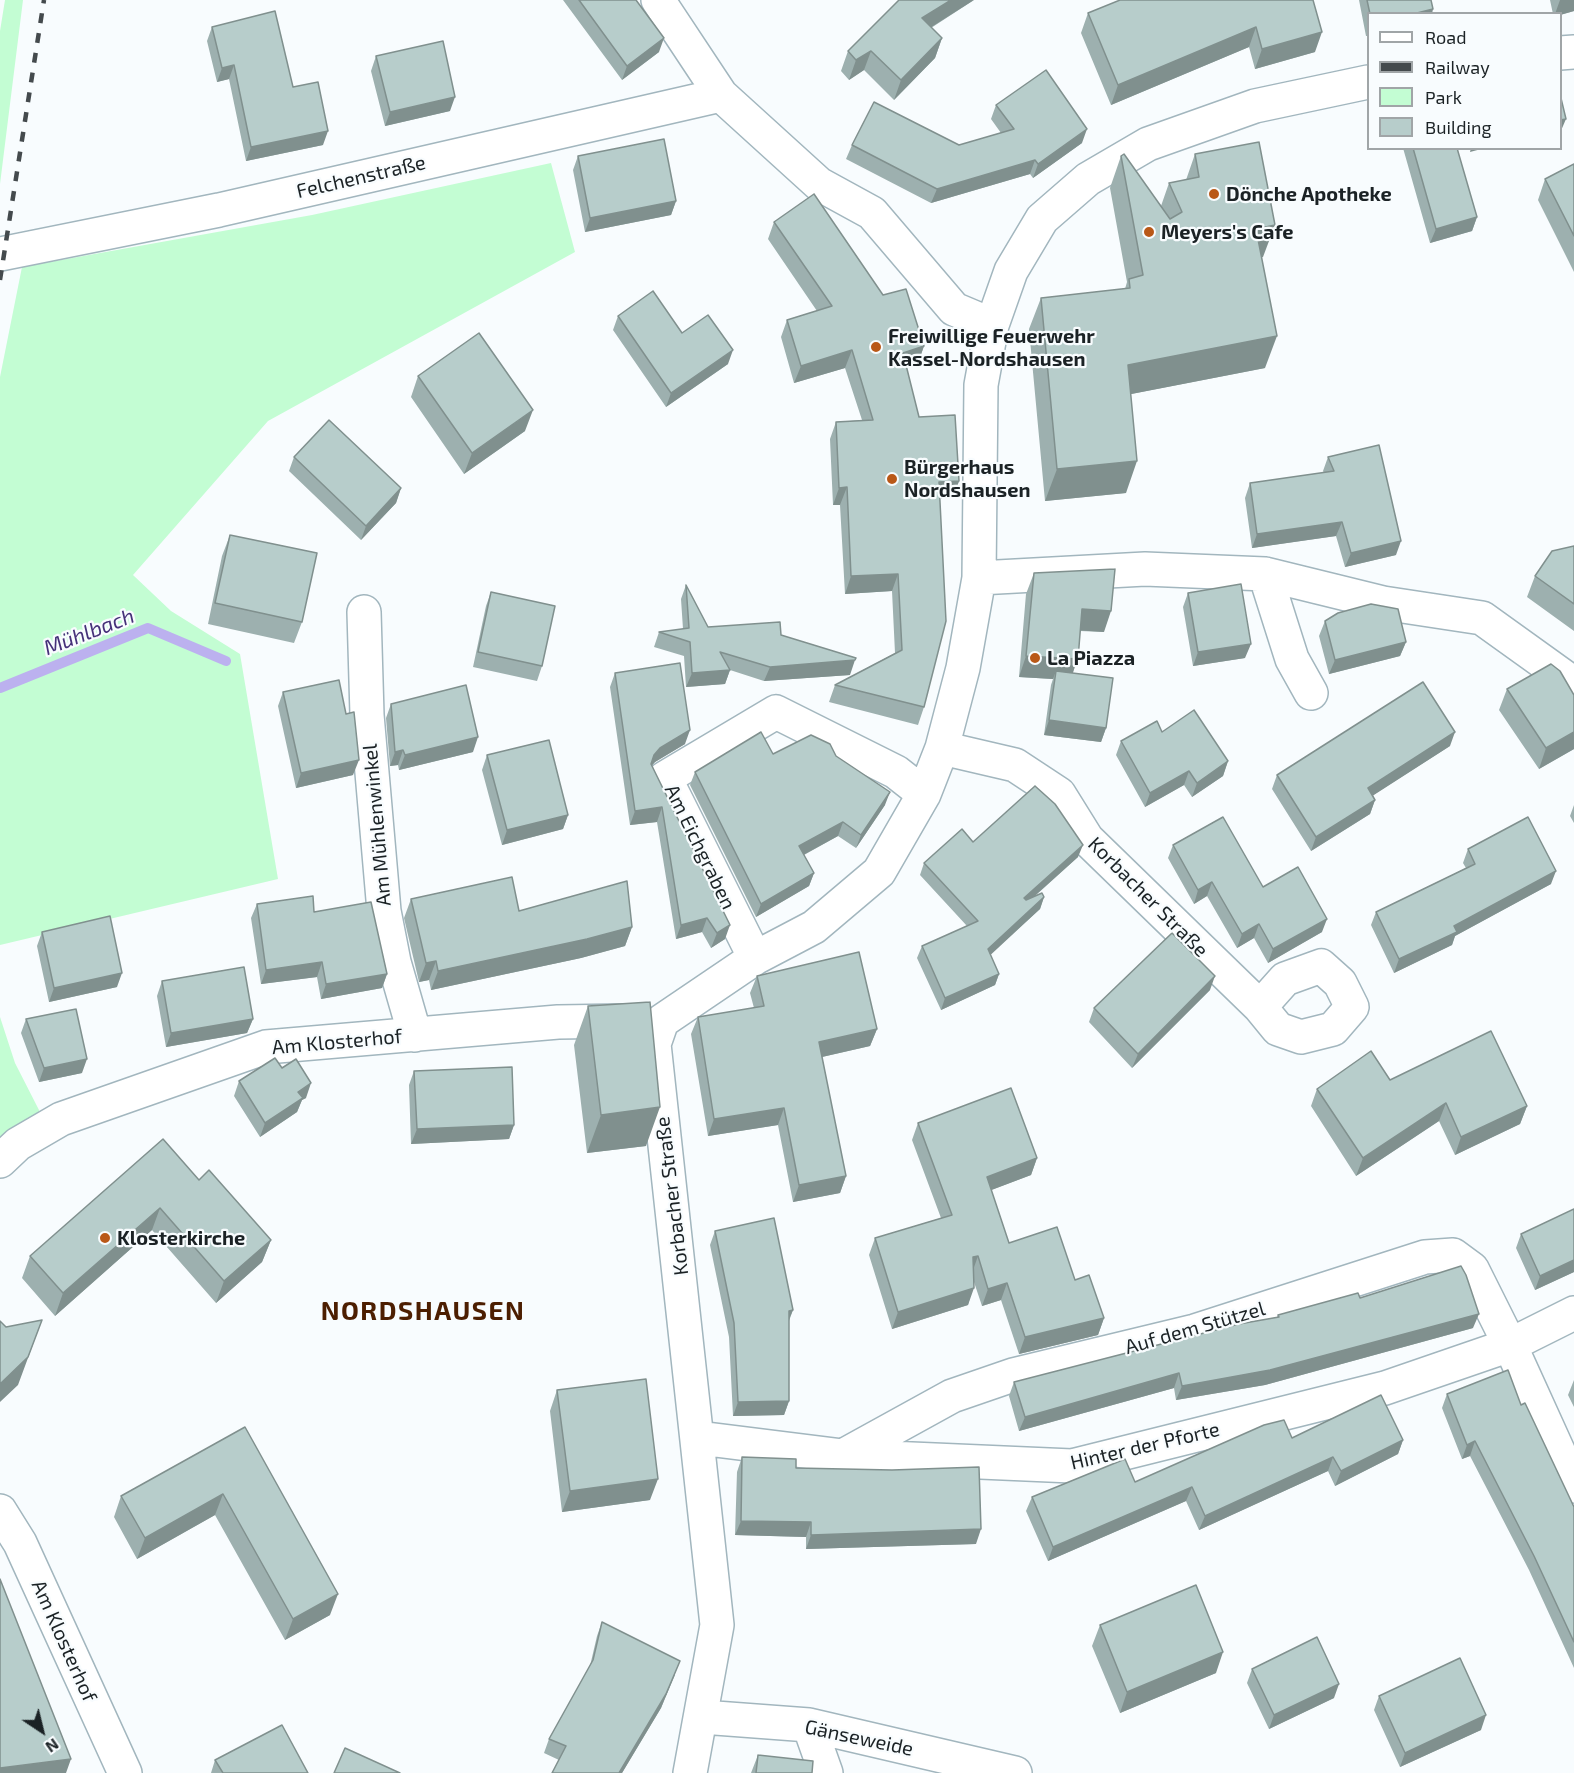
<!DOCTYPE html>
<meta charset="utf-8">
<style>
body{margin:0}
#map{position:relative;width:1574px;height:1773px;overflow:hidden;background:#f8fcfe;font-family:"Exo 2",sans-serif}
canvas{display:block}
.legend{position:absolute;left:1367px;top:12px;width:195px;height:138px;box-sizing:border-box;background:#f8fcfe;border:2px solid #a0a5a7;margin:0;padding:8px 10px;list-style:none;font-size:18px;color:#1b2225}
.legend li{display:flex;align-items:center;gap:12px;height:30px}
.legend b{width:30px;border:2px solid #a0a5a7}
.north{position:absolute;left:12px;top:1701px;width:60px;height:60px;-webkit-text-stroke:4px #f8fcfe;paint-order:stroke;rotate:145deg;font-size:16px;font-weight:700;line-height:24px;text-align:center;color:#1b2225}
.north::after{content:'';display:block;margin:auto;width:21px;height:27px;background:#1b2225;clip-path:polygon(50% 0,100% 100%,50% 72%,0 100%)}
</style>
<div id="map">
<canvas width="1574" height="1773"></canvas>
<ul class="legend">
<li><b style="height:8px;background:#fff"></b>Road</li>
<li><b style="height:8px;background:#444a4d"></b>Railway</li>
<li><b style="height:16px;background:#c3fdd3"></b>Park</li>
<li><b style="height:16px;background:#b7cdcb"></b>Building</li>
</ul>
<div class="north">N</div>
</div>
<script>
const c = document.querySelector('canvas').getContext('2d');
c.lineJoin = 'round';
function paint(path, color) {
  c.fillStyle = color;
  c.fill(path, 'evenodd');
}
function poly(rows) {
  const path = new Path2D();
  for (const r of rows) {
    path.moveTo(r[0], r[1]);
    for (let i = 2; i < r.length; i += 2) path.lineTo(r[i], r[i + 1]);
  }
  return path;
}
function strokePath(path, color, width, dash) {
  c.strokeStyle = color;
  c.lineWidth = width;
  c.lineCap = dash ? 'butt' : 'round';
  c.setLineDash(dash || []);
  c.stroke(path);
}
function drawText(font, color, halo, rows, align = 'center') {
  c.font = font + ' "Exo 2",sans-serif';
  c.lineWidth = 4.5;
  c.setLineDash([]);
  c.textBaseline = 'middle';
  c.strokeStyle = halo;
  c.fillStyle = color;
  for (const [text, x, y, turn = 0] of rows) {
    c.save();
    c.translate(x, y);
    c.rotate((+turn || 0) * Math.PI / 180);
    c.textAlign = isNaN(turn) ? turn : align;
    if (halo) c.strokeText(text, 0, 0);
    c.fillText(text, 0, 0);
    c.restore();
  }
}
paint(poly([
 [5,0,23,0,0,184,0,31],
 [551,163,575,252,268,421,133,575,171,611,240,654,278,879,0,945,0,377,22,267,312,215],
 [0,1017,15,1063,40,1112,0,1139]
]), '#c3fdd3');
strokePath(poly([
 [0,688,148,628,226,661]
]), '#bcb1ef', 10);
const minor = poly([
 [658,0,721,95,819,184,872,213,954,309,992,325],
 [1560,53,1574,52],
 [0,254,219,210,721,95],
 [1265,574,1292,659,1311,693],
 [979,578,1145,569,1265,574,1383,603,1482,618,1574,684],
 [364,612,367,715,384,911,394,962,415,1035],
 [942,748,1015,765,1059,794,1087,839,1260,1007,1278,1029,1301,1037,1333,1029,1352,1007,1340,983,1321,966,1285,979,1260,1007],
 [755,958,665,778,776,712,896,772,924,794],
 [0,1161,18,1144,61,1119,266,1047,558,1022,625,1021],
 [699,1438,843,1456,1072,1466,1385,1388,1510,1345,1574,1313],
 [843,1456,952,1396,1013,1375,1195,1331,1425,1257,1453,1255,1472,1269,1510,1345,1574,1486],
 [0,1511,20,1543,125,1773],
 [702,1717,809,1725,1015,1773],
 [809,1725,826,1773],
 [690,1773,717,1625,654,1044,662,1021,755,958,814,927,879,872,924,794,942,748,963,668,979,578,981,385,992,325,1011,271,1042,219,1088,179,1148,144,1255,106,1368,82]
]);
strokePath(minor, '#a2b6be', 36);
strokePath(minor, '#fff', 33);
strokePath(poly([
 [0,280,44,0]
]), '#444a4d', 4.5, [10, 10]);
paint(poly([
 [563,0,636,0,659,52,622,80],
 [974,0,931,28,942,38,935,58,894,100,864,70,849,80,841,71,848,51],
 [1313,0,1315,52,1255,69,1249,47,1111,105,1081,33,1088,13],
 [1359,0,1431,0,1432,14,1368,14,1368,36,1366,36],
 [1550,0,1574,0,1574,11,1560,15,1560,14,1553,14],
 [212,27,323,145,246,161,229,79,217,82,207,41],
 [376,56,450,111,385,126,371,71],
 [996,105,1082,143,1033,178,1030,174,931,203,846,159,852,145,959,145,1001,133,991,119],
 [1403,148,1457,148,1477,217,1472,231,1430,243],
 [1195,154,1263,257,1262,257,1265,368,1131,394,1126,493,1045,501,1029,329,1041,298,1125,289,1127,282,1110,188,1121,156,1161,206,1169,183,1186,180],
 [578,156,676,201,671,215,585,232,573,170],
 [1574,164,1574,272,1538,200,1545,179],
 [774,222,883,295,924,346,918,363,906,367,919,417,959,481,953,498,940,499,924,707,918,725,829,702,835,685,895,653,892,591,845,594,840,505,833,505,830,439,836,422,862,420,845,368,794,383,781,337,787,320,817,311,768,239],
 [618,316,682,333,728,364,666,407,613,330],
 [418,376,525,431,464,474,411,397],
 [294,457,401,488,396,503,361,540,289,471],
 [1328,457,1396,555,1345,567,1336,536,1252,548,1245,498,1250,483,1324,473,1323,471],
 [230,535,302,622,294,643,208,624,222,556],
 [1574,546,1574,631,1527,597,1535,576],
 [1034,573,1104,632,1080,631,1073,673,1106,728,1101,742,1044,735,1051,685,1053,679,1019,677,1026,594],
 [686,585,708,627,781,635,850,675,764,681,730,670,725,684,686,687,684,656,654,647,659,632,683,629,681,599],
 [491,592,542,666,537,681,473,667,486,606],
 [1188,593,1245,658,1193,666,1183,607],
 [1325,621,1406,642,1400,656,1329,674,1319,636],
 [615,673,685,744,655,762,652,765,725,939,711,948,702,932,676,939,657,822,630,825,610,687],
 [1507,689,1574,695,1574,749,1539,769,1499,710],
 [283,692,346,714,353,775,296,788,278,706],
 [391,704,473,752,399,770,398,765,390,766,386,718],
 [1121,741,1228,761,1223,776,1192,797,1184,785,1145,807,1116,755],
 [1450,746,1373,795,1375,800,1370,814,1311,851,1272,789,1277,775],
 [773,754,836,756,885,805,856,848,838,836,804,855,814,873,809,886,756,917,690,785,695,772],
 [487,755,568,815,563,829,502,845,482,770],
 [1574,805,1574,823,1570,816],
 [973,842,1078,857,1035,896,1044,897,1040,909,990,954,999,974,995,985,941,1010,917,958,922,946,967,926,920,875,924,863],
 [1173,845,1263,887,1322,932,1268,963,1254,938,1237,948,1207,896,1194,904,1168,858],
 [1468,849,1551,884,1455,936,1452,945,1394,973,1371,925,1376,912,1466,868,1463,863],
 [411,899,519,911,632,927,625,946,581,958,431,990,429,980,419,982,404,918],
 [257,904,314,912,387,974,382,988,321,999,317,977,261,984,251,918],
 [42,932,117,987,49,1002,37,946],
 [757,976,877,1029,870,1046,822,1057,846,1176,840,1193,793,1202,778,1125,708,1136,691,1034,698,1017,754,1008,750,993],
 [162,981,253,1019,247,1033,166,1047,157,996],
 [1210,990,1132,1068,1089,1022,1094,1008],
 [588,1006,646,1146,587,1153,574,1045],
 [26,1019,82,1073,39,1082,21,1033],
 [282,1068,306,1098,302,1100,297,1112,260,1137,234,1096,239,1081],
 [414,1071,514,1125,509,1139,411,1144,409,1085],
 [1390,1080,1527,1106,1520,1124,1455,1155,1439,1121,1356,1176,1311,1106,1317,1089],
 [918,1123,1037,1158,1031,1175,991,1190,1009,1243,1075,1280,1104,1318,1098,1335,1019,1354,1001,1300,982,1306,974,1282,968,1305,892,1329,869,1255,875,1238,941,1218,912,1140],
 [199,1180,271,1240,262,1262,216,1303,152,1230,55,1316,22,1278,30,1256],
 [1574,1209,1574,1272,1535,1290,1516,1248,1521,1234],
 [715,1231,793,1310,789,1321,789,1401,784,1415,733,1416,729,1337,710,1245],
 [1360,1298,1473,1328,1265,1385,1176,1400,1174,1388,1019,1431,1009,1396,1014,1382,1277,1317,1278,1315],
 [1574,1380,1574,1407,1568,1395],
 [557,1390,650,1500,562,1512,550,1411],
 [1447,1394,1521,1405,1574,1507,1574,1668,1529,1570,1470,1456,1462,1459,1442,1408],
 [245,1427,330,1615,285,1640,215,1515,137,1559,114,1517,121,1496],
 [1292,1438,1403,1440,1398,1454,1335,1486,1328,1471,1199,1530,1186,1501,1048,1561,1026,1511,1032,1497,1135,1482],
 [742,1457,796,1468,976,1544,806,1549,806,1537,735,1535,737,1472],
 [602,1622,675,1675,661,1708,622,1773,552,1773,559,1760,544,1753,549,1739,590,1666,597,1636],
 [1100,1625,1216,1673,1120,1713,1092,1646],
 [1252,1669,1334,1698,1269,1729,1247,1683],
 [1379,1696,1481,1730,1400,1767,1374,1710],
 [758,1755,812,1773,751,1773],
 [215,1760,308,1773,211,1773]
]), '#9db0af');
paint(poly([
 [951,0,974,0,914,38,922,18],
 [1560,0,1574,0,1574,11,1560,15,1560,14,1555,14],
 [1433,9,1432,14,1413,14],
 [1256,27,1249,47,1111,105,1118,85],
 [1322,32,1315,52,1255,69,1262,49],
 [664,38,659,52,622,80,627,66],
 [942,38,935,58,894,100,901,80],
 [871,51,864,70,849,80,856,60],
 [234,65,229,79,217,82,222,68],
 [455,97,450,111,385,126,390,112],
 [1566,119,1560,133,1560,120],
 [1087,129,1082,143,1033,178,1038,164],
 [328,131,323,145,246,161,251,147],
 [1471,148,1485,148,1470,152],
 [1035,160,1030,174,931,203,937,189],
 [676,201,671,215,585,232,590,218],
 [1477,217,1472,231,1430,243,1436,229],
 [1275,225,1263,257,1245,260,1256,229],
 [1277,336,1265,368,1116,397,1128,365],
 [924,346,918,363,896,370,903,353],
 [733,350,728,364,666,407,671,393],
 [852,350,845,368,794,383,801,366],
 [533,410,525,431,464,474,472,453],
 [1137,461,1126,493,1045,501,1057,469],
 [959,481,953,498,933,499,939,482],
 [847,487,840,505,833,505,839,488],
 [401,488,396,503,361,540,366,526],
 [1342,522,1336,536,1252,548,1257,534],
 [1401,541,1396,555,1345,567,1351,553],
 [898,574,892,591,845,594,851,576],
 [1082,609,1111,611,1104,632,1074,630],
 [1406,642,1400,656,1329,674,1335,660],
 [1251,644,1245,658,1193,666,1198,652],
 [1026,656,1078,659,1070,680,1056,671,1053,679,1019,677],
 [855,660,850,675,764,681,770,667],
 [730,670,725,684,686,687,692,673],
 [1049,720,1106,728,1101,742,1044,735],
 [690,730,685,744,655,762,649,769,654,755,660,748],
 [1455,732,1450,746,1363,802,1368,788],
 [1574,732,1574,749,1539,769,1546,748],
 [478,737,473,752,399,770,405,755],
 [403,750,398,765,390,766,395,752],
 [359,760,353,775,296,788,301,773],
 [1228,761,1223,776,1192,797,1197,783],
 [1189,771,1184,785,1145,807,1150,793],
 [890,792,885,805,856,848,861,835],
 [1375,800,1370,814,1311,851,1316,837],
 [662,807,657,822,630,825,635,811],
 [568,815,563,829,502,845,507,830],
 [843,822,838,836,794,860,799,846],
 [1083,845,1078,857,1020,909,1024,898],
 [1556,871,1551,884,1455,936,1452,945,1394,973,1399,959,1454,926],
 [814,873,809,886,756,917,761,904],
 [1212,882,1207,896,1194,904,1198,890],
 [1044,897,1040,909,984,961,988,949],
 [707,918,702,932,676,939,681,925],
 [1327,919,1322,932,1268,963,1273,949],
 [1259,924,1254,938,1237,948,1242,934],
 [730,925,725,939,711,948,717,933],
 [632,927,625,946,581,958,431,990,438,971],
 [436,961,429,980,419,982,426,963],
 [322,962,317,977,261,984,266,970],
 [122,973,117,987,49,1002,54,988],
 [387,974,382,988,321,999,326,984],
 [999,974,995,985,941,1010,945,998],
 [1215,976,1210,990,1132,1068,1138,1054],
 [253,1019,247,1033,166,1047,171,1033],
 [877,1029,870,1046,813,1059,819,1042],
 [87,1059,82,1073,39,1082,44,1068],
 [311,1083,306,1098,302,1100,297,1112,260,1137,265,1123,298,1092],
 [1446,1103,1439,1121,1356,1176,1363,1158],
 [1527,1106,1520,1124,1455,1155,1461,1137],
 [660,1107,646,1146,587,1153,601,1115],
 [784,1108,778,1125,708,1136,714,1119],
 [514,1125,509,1139,411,1144,417,1129],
 [1037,1158,1031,1175,981,1194,987,1177],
 [846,1176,840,1193,793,1202,799,1185],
 [160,1208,152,1230,55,1316,63,1293],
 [271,1240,262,1262,216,1303,224,1281],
 [978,1256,972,1273,973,1257],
 [1574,1260,1574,1272,1535,1290,1540,1276],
 [1007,1283,1001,1300,982,1306,988,1289],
 [974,1288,968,1305,892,1329,898,1312],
 [793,1310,787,1324,789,1311],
 [1479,1314,1473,1328,1265,1385,1176,1400,1182,1386],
 [1104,1318,1098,1335,1019,1354,1025,1337],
 [42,1320,18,1385,0,1402,0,1384],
 [1179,1373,1174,1388,1019,1431,1025,1417],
 [789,1401,784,1415,733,1416,738,1402],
 [1403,1440,1398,1454,1335,1486,1341,1471],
 [1475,1441,1470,1456,1462,1459,1467,1445],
 [1333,1457,1328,1471,1199,1530,1205,1516],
 [658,1479,650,1500,562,1512,570,1491],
 [1192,1487,1186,1501,1048,1561,1053,1547],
 [223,1494,215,1515,137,1559,145,1538],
 [741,1521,811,1522,806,1537,735,1535],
 [981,1529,976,1544,806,1549,811,1535],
 [338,1594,330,1615,285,1640,293,1619],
 [1223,1652,1216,1673,1120,1713,1127,1692],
 [680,1661,661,1708,622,1773,619,1773],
 [1339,1684,1334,1698,1269,1729,1274,1715],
 [1486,1715,1481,1730,1400,1767,1405,1753],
 [71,1759,66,1773,0,1773,0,1768]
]), '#80908e');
const building = poly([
 [579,0,636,0,664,38,627,66,579,0],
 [899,0,951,0,922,18,942,38,901,80,871,51,856,60,848,51,899,0],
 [1120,0,1313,0,1322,32,1262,49,1256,27,1118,85,1088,13,1120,0],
 [1367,0,1431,0,1433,9,1413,14,1370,14,1367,0],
 [275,11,293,87,318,82,328,131,251,147,234,65,222,68,212,27,275,11],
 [443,41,455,97,390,112,376,56,443,41],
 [1046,70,1087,129,1038,164,1035,160,937,189,852,145,874,102,959,145,1014,129,996,105,1046,70],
 [1560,94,1566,119,1560,120,1560,94],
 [664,139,676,201,590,218,578,156,664,139],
 [1259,142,1275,225,1256,229,1277,336,1128,365,1137,461,1057,469,1041,298,1130,288,1129,279,1143,275,1121,156,1124,154,1170,219,1182,212,1169,183,1199,177,1195,154,1259,142],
 [1413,148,1457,148,1477,217,1436,229,1413,148],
 [1574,164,1574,236,1545,179,1574,164],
 [814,194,883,295,906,289,924,346,903,353,919,417,955,415,959,481,939,482,946,621,924,707,835,685,902,650,898,574,851,576,847,487,839,488,836,422,873,420,852,350,801,366,787,320,832,306,774,222,814,194],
 [653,291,682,333,708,315,733,350,671,393,618,316,653,291],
 [479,333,533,410,472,453,418,376,479,333],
 [329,420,401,488,366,526,294,457,329,420],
 [1379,445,1401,541,1351,553,1342,522,1257,534,1250,483,1334,471,1328,457,1379,445],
 [230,535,317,553,302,622,215,603,230,535],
 [1574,546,1574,604,1535,576,1552,551,1574,546],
 [1115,569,1111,611,1082,609,1078,659,1026,656,1034,573,1115,569],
 [1241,584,1251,644,1198,652,1188,593,1241,584],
 [686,585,708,627,780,622,781,635,856,658,855,660,770,667,720,652,730,670,692,673,690,642,659,632,689,628,686,585],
 [491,592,555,606,542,666,478,652,491,592],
 [1371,604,1398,609,1406,642,1335,660,1325,621,1338,613,1371,604],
 [680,663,690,730,660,748,654,755,651,764,730,925,717,933,707,918,681,925,662,807,635,811,615,673,680,663],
 [1551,664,1560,671,1574,695,1574,732,1546,748,1507,689,1551,664],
 [1056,671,1113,678,1106,728,1049,720,1056,671],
 [339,680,346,714,354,712,359,760,301,773,283,692,339,680],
 [1423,682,1455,732,1368,788,1375,800,1316,837,1277,775,1423,682],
 [466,685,478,737,405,755,403,750,395,752,391,704,466,685],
 [1194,710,1228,761,1197,783,1189,771,1150,793,1121,741,1157,721,1162,732,1194,710],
 [761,732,773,754,811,735,830,744,836,756,890,792,861,835,843,822,799,846,814,873,761,904,695,772,761,732],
 [549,740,568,815,507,830,487,755,549,740],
 [1035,786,1055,804,1083,845,1024,898,1026,900,1042,893,1044,897,988,949,999,974,945,998,922,946,978,921,924,863,962,829,973,842,1035,786],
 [1223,817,1263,887,1298,867,1327,919,1273,949,1259,924,1242,934,1212,882,1198,890,1173,845,1223,817],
 [1528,817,1556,871,1454,926,1457,932,1399,959,1376,912,1475,864,1468,849,1528,817],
 [512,877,519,911,627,881,632,927,587,939,438,971,436,961,426,963,411,899,512,877],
 [313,896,314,912,371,902,387,974,326,984,322,962,266,970,257,904,313,896],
 [110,916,122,973,54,988,42,932,110,916],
 [1172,933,1215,976,1138,1054,1094,1008,1172,933],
 [859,952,877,1029,819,1042,846,1176,799,1185,784,1108,714,1119,698,1017,764,1006,757,976,859,952],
 [244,967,253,1019,171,1033,162,981,244,967],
 [650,1002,660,1107,601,1115,588,1006,650,1002],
 [76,1009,87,1059,44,1068,26,1019,76,1009],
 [1491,1031,1527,1106,1461,1137,1446,1103,1363,1158,1317,1089,1371,1051,1390,1080,1491,1031],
 [275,1058,282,1068,296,1059,311,1083,298,1092,303,1098,265,1123,239,1081,275,1058],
 [512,1067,514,1125,417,1129,414,1071,512,1067],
 [1011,1088,1037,1158,987,1177,1009,1243,1057,1227,1075,1280,1089,1275,1104,1318,1025,1337,1007,1283,988,1289,978,1256,973,1257,974,1288,898,1312,875,1238,952,1215,918,1123,1011,1088],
 [163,1139,199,1180,209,1170,271,1240,224,1281,160,1208,63,1293,30,1256,163,1139],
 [1574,1209,1574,1260,1540,1276,1521,1234,1574,1209],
 [774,1218,793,1310,789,1311,789,1401,738,1402,734,1323,715,1231,774,1218],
 [1461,1266,1466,1275,1479,1314,1270,1370,1182,1386,1179,1373,1025,1417,1014,1382,1239,1324,1279,1317,1278,1315,1358,1293,1360,1298,1461,1266],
 [42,1320,28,1357,0,1384,0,1321,6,1327,42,1320],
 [1508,1370,1521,1405,1525,1403,1574,1507,1574,1642,1534,1556,1475,1441,1467,1445,1447,1394,1508,1370],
 [646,1379,658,1479,570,1491,557,1390,646,1379],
 [1381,1395,1403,1440,1341,1471,1333,1457,1205,1516,1192,1487,1053,1547,1032,1497,1125,1459,1135,1482,1264,1425,1284,1420,1292,1438,1381,1395],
 [245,1427,338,1594,293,1619,223,1494,145,1538,121,1496,245,1427],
 [742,1457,796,1459,796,1468,892,1470,979,1467,981,1529,811,1535,811,1522,741,1521,742,1457],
 [0,1579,71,1759,0,1768,0,1579],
 [1196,1585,1223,1652,1127,1692,1100,1625,1196,1585],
 [602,1622,680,1661,666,1694,619,1773,552,1773,566,1746,549,1739,593,1660,602,1622],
 [1317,1637,1339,1684,1274,1715,1252,1669,1317,1637],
 [1460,1658,1486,1715,1405,1753,1379,1696,1460,1658],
 [282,1725,308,1773,223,1773,215,1760,282,1725],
 [345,1748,400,1773,334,1773,345,1748],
 [758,1755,813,1761,812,1773,756,1773,758,1755]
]);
paint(building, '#b7cdcb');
strokePath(building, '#80908e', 1.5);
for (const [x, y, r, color] of [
 [1214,194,6,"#b95817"],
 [1149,232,6,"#b95817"],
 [876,347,6,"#b95817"],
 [892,479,6,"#b95817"],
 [1035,658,6,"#b95817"],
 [105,1238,6,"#b95817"]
]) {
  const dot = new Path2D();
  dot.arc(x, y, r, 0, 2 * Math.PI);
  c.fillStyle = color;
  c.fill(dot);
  strokePath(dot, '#f8fcfe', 2);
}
drawText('20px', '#1b2225', '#f8fcfe', [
 ["Felchenstraße",361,177,-13],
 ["Am Mühlenwinkel",377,825,-95],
 ["Am Eichgraben",700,847,64],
 ["Korbacher Straße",1148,897,45],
 ["Am Klosterhof",337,1042,-5],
 ["Korbacher Straße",672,1196,-97],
 ["Auf dem Stützel",1195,1328,-16],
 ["Hinter der Pforte",1145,1446,-13],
 ["Am Klosterhof",64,1641,66],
 ["Gänseweide",859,1738,12]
]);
drawText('bold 20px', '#1b2225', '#f8fcfe', [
 ["Dönche Apotheke",1226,194],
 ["Meyers's Cafe",1161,232],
 ["Freiwillige Feuerwehr",888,336],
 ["Kassel-Nordshausen",888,359],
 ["Bürgerhaus",904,467],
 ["Nordshausen",904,490],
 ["La Piazza",1047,658],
 ["Klosterkirche",117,1238]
], 'left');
drawText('italic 21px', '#453179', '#f8fcfe', [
 ["Mühlbach",89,632,-21]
]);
c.letterSpacing = '1.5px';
drawText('bold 26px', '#4c1e01', '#f8fcfe', [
 ["NORDSHAUSEN",423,1311]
]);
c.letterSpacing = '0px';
</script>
